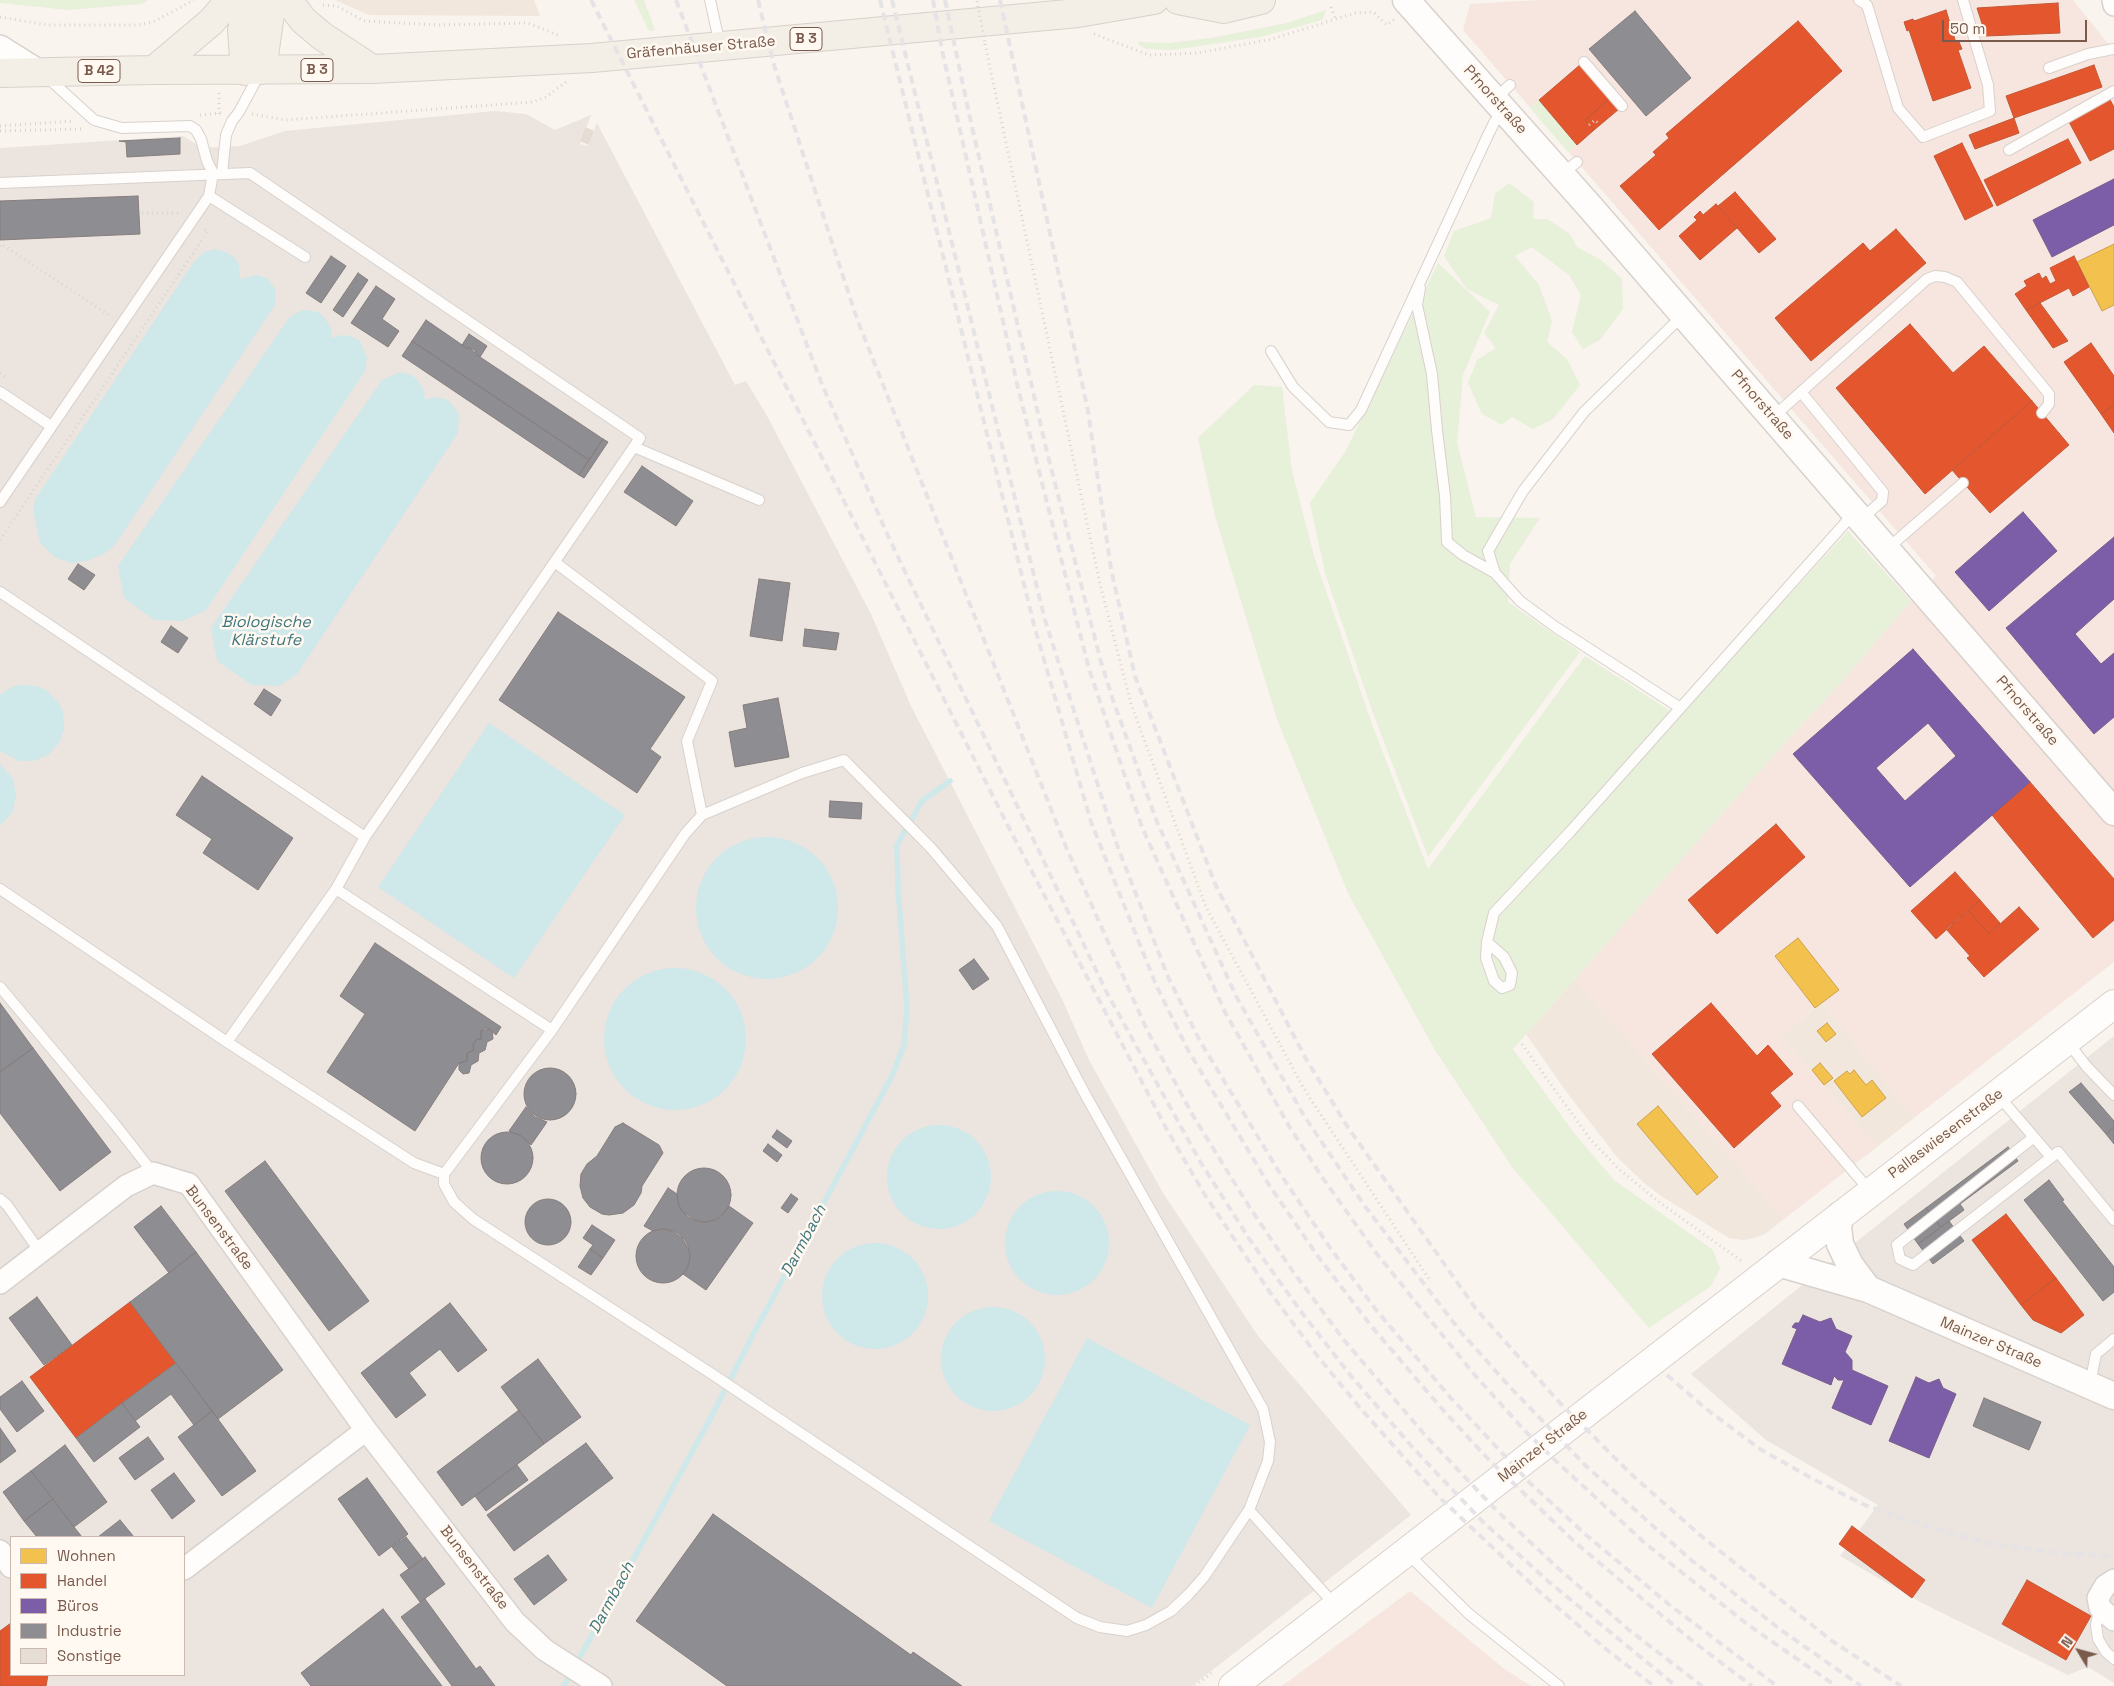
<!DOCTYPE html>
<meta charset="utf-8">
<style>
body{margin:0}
#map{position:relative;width:2114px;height:1686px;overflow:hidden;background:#f9f4ee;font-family:"Space Grotesk",sans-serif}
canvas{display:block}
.legend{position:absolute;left:10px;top:1536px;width:175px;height:140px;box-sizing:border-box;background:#fff9f1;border:1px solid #c9b9af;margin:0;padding:6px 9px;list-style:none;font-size:15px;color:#795a4c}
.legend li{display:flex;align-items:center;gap:10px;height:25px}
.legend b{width:25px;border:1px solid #c9b9af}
.north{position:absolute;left:2054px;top:1626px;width:50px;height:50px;-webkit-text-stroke:4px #fff9f1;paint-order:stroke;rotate:307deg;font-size:14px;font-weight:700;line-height:20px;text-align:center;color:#795a4c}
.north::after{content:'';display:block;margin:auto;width:18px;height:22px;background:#795a4c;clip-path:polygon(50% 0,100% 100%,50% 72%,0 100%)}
.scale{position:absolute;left:1942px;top:20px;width:145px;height:22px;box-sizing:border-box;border:2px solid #795a4c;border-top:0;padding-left:6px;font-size:15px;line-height:18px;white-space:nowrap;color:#795a4c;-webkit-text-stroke:4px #fff9f1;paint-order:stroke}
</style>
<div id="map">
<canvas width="2114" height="1686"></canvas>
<ul class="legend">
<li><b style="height:14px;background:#f2c14e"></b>Wohnen</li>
<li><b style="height:14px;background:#e4572e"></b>Handel</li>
<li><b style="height:14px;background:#7b5ea7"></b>Büros</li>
<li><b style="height:14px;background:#8d8d92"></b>Industrie</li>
<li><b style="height:14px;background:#e6ddd5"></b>Sonstige</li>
</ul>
<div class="north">N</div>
<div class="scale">50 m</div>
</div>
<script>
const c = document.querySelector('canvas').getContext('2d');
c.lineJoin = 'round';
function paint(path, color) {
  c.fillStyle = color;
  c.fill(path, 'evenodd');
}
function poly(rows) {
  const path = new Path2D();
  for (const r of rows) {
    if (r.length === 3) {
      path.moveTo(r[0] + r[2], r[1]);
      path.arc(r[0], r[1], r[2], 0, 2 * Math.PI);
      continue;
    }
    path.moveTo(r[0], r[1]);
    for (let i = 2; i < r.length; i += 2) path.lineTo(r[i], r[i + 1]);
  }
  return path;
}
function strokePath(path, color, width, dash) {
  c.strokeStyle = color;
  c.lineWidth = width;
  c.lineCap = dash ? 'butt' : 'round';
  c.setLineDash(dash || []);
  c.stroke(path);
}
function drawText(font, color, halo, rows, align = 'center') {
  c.font = font + ' "Space Grotesk",sans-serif';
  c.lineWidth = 5;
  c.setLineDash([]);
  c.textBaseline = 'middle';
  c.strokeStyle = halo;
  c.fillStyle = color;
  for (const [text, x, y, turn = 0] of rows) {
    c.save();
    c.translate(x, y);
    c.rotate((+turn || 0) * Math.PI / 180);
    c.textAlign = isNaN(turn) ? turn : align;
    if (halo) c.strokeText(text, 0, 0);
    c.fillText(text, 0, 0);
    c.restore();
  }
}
paint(poly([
 [335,0,534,0,540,16,369,15],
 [1575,979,1784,1219,1765,1234,1755,1238,1744,1240,1729,1238,1661,1196,1644,1183,1617,1157,1565,1090,1526,1034],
 [1822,1003,1914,1118,1877,1147,1780,1036]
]), '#f2e7dc');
paint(poly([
 [1540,0,2073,0,2114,51,2114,962,1914,1118,1822,1003,1815,1008,1780,1036,1877,1147,1784,1219,1575,979,1784,744,1837,687,1911,601,1936,576,1463,30,1470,4],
 [1410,1591,1503,1668,1531,1686,1282,1686]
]), '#f6e6df');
paint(poly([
 [495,111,526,114,555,130,591,115,580,144,587,146,597,123,735,385,746,381,766,414,871,614,911,706,1062,999,1089,1060,1163,1193,1258,1336,1411,1515,1192,1686,0,1686,0,148,183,136,203,148,240,146,285,131],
 [11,1537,184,1537,184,1675,11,1675],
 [2114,1036,2114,1683,2088,1667,2068,1675,1922,1603,1840,1556,1878,1505,1766,1440,1691,1374]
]), '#ece4df');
paint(poly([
 [0,0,148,0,142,4,69,10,0,3],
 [634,0,644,0,655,30,649,31],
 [1326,10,1322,20,1261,37,1172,50,1146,49,1138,44,1138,42,1168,43,1211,38,1287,23],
 [1539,100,1577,145,1568,152,1530,108],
 [1509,183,1534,202,1533,219,1547,219,1570,234,1577,247,1601,260,1622,279,1623,309,1600,340,1583,349,1572,332,1581,295,1569,275,1532,247,1515,256,1539,285,1552,321,1547,342,1567,359,1580,385,1553,419,1533,429,1512,417,1502,425,1482,414,1468,383,1477,360,1496,348,1484,333,1499,305,1467,289,1444,256,1454,231,1491,218,1495,194],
 [1438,263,1490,312,1463,375,1457,443,1476,517,1540,518,1510,564,1508,602,1580,652,1428,857,1373,713,1325,573,1310,503,1345,452],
 [1254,385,1282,387,1292,471,1314,556,1373,727,1428,869,1585,656,1678,716,1848,531,1911,601,1837,687,1784,744,1513,1049,1574,1133,1614,1180,1713,1250,1720,1269,1711,1286,1649,1328,1512,1167,1435,1050,1348,893,1277,719,1215,516,1198,438]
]), '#e7f0d9');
paint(poly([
 [214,249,226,252,236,259,239,266,240,279,256,275,267,278,275,289,276,295,275,305,114,546,104,554,86,561,72,563,56,558,40,543,33,510,36,498,193,263,203,253],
 [306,310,318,312,324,317,331,328,332,338,341,335,353,337,360,341,367,358,365,371,206,610,183,621,154,620,124,598,118,566,289,318,300,311],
 [399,372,411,375,417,379,424,390,425,400,434,397,446,399,452,404,459,415,458,433,297,674,279,686,252,685,217,661,211,628,382,380],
 [18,685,37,686,46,690,59,703,63,712,64,729,59,743,48,755,34,761,19,761,0,751,0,695,10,688],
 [489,723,625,815,514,978,378,887],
 [0,764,13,779,16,795,13,811,0,826],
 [767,908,71],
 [675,1039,71],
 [939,1177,52],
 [1057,1243,52],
 [875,1296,53],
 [993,1359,52],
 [1087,1338,1250,1425,1152,1608,989,1521]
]), '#cfe8ea');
const homes = poly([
 [2114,244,2114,305,2102,311,2077,262,2114,244],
 [1798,938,1839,990,1815,1008,1775,956,1798,938],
 [1827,1023,1836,1034,1826,1042,1817,1031,1827,1023],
 [1820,1063,1833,1078,1824,1085,1812,1070,1820,1063],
 [1854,1070,1866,1085,1872,1080,1886,1098,1862,1117,1834,1081,1847,1071,1850,1074,1854,1070],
 [1658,1106,1718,1177,1697,1195,1637,1124,1658,1106]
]);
paint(homes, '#f2c14e');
strokePath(homes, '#cea24d', 1);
const shops = poly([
 [2058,3,2060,33,1986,36,1977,8,2058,3],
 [1946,10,1956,43,1959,42,1962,49,1958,50,1971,88,1933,101,1909,30,1907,31,1904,22,1913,19,1914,21,1946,10],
 [1798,21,1842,71,1659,230,1620,186,1656,155,1653,152,1669,138,1666,134,1798,21],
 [1581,64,1610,98,1585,120,1594,130,1577,145,1539,100,1581,64],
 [2094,65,2102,87,2014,118,2006,96,2094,65],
 [1610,98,1619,109,1594,130,1585,120,1610,98],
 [2109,98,2114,107,2114,149,2090,161,2068,120,2109,98],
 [2014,118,2019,133,1975,149,1969,135,2014,118],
 [2068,139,2081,163,1997,206,1984,180,2068,139],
 [1962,143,1993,206,1965,220,1934,156,1962,143],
 [1735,192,1776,239,1759,253,1718,206,1735,192],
 [1716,204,1737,228,1700,260,1679,236,1697,220,1694,217,1700,211,1703,215,1716,204],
 [1896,229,1926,263,1811,361,1775,318,1863,243,1870,251,1896,229],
 [2074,256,2089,287,2073,296,2069,288,2026,310,2015,294,2027,286,2024,281,2039,273,2042,279,2046,276,2050,284,2056,281,2050,268,2074,256],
 [2040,303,2068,341,2053,348,2026,310,2040,303],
 [1910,324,1953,373,1984,346,2032,401,1925,494,1836,388,1910,324],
 [2091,343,2114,376,2114,405,2101,414,2064,362,2091,343],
 [2032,401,2069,445,1990,513,1952,470,2032,401],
 [2114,405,2114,433,2101,414,2114,405],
 [2030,782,2114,879,2114,920,2093,938,1992,815,2030,782],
 [1776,824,1805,857,1717,934,1688,900,1776,824],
 [1955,872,1980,900,1936,939,1911,911,1955,872],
 [1980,900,2000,923,1989,934,1968,910,1980,900],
 [2019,907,2039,929,1984,977,1967,958,1970,956,1946,929,1968,910,1989,934,2019,907],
 [1711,1003,1757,1056,1768,1045,1793,1074,1770,1093,1781,1106,1734,1148,1652,1054,1711,1003],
 [2006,1214,2056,1278,2021,1305,1972,1240,2006,1214],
 [2056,1278,2084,1315,2061,1333,2033,1320,2021,1305,2056,1278],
 [130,1302,176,1363,76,1438,30,1377,130,1302],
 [1852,1526,1925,1580,1912,1598,1839,1544,1852,1526],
 [2027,1580,2091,1616,2066,1660,2002,1624,2027,1580],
 [11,1623,11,1675,48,1675,46,1686,0,1686,0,1631,11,1623]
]);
paint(shops, '#e4572e');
strokePath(shops, '#c45837', 1);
const offices = poly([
 [2114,179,2114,225,2052,257,2033,220,2114,179],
 [2023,512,2057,551,1989,611,1955,572,2023,512],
 [2114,537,2114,599,2075,634,2101,664,2114,653,2114,717,2094,734,2006,628,2114,537],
 [1913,649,2030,782,1910,887,1793,754,1913,649],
 [1928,723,1956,756,1905,801,1876,768,1928,723],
 [1803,1315,1820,1322,1831,1318,1836,1329,1852,1336,1845,1352,1852,1360,1852,1370,1888,1386,1871,1425,1832,1408,1844,1380,1838,1380,1834,1376,1831,1385,1782,1364,1797,1329,1792,1327,1795,1323,1799,1323,1803,1315],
 [1916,1377,1929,1383,1939,1379,1943,1388,1956,1394,1929,1458,1889,1441,1916,1377]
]);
paint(offices, '#7b5ea7');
strokePath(offices, '#7a5d8c', 1);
const industry = poly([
 [1635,11,1691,78,1646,116,1589,49,1635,11],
 [180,138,180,154,127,157,126,142,119,141,180,138],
 [138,196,140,234,0,240,0,201,138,196],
 [331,256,346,266,321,303,306,293,331,256],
 [358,273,368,280,343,317,333,310,358,273],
 [376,286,395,299,382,319,399,331,388,347,351,323,376,286],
 [426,320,468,349,469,347,476,351,474,353,603,439,589,460,412,341,426,320],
 [469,334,487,346,480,357,469,347,468,349,462,345,469,334],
 [412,341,589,460,579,475,402,356,412,341],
 [603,439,608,442,584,478,579,475,603,439],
 [642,466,693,501,676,526,624,492,642,466],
 [78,564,95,575,84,590,68,579,78,564],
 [759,579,790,583,782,641,750,636,759,579],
 [558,612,685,697,650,749,661,757,637,793,499,700,558,612],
 [171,626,188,638,178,653,161,642,171,626],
 [805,629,839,633,836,650,803,646,805,629],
 [264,689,281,700,271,716,254,704,264,689],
 [778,698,789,757,735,767,729,732,747,728,743,705,778,698],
 [202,776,293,838,258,890,203,853,212,839,176,815,202,776],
 [830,801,862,803,861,819,829,817,830,801],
 [375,943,501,1027,496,1035,489,1029,481,1031,481,1039,477,1039,473,1044,474,1050,467,1053,467,1061,459,1063,415,1131,327,1072,365,1014,340,996,375,943],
 [974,959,989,979,973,990,959,970,974,959],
 [0,1003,33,1048,0,1072,0,1003],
 [486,1028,492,1031,493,1039,487,1042,485,1050,479,1053,478,1061,471,1065,469,1073,463,1074,459,1070,459,1063,467,1061,467,1053,474,1050,473,1044,477,1039,481,1039,481,1031,486,1028],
 [33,1048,111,1152,60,1191,0,1113,0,1072,33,1048],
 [550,1094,26],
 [2081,1083,2114,1121,2114,1127,2106,1134,2069,1092,2081,1083],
 [526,1107,535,1117,547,1122,531,1145,522,1136,509,1131,526,1107],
 [623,1123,659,1145,663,1153,642,1186,641,1193,634,1205,623,1213,609,1215,602,1214,590,1207,583,1198,580,1186,581,1174,587,1164,597,1156,615,1127,623,1123],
 [2114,1127,2114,1144,2106,1134,2114,1127],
 [777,1130,792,1141,787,1148,772,1137,777,1130],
 [507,1158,26],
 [768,1144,782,1155,777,1162,763,1151,768,1144],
 [2008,1147,2018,1161,1960,1204,1964,1210,1941,1227,1926,1208,2008,1147],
 [265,1161,369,1301,329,1331,225,1191,265,1161],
 [704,1195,27],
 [2049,1180,2064,1200,2062,1201,2114,1267,2114,1292,2103,1301,2024,1200,2049,1180],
 [668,1188,677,1194,679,1206,683,1212,695,1220,705,1222,716,1220,722,1216,729,1206,753,1223,706,1290,683,1274,688,1266,690,1257,688,1248,682,1238,672,1231,662,1229,653,1231,644,1226,668,1188],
 [791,1194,798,1199,788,1213,781,1208,791,1194],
 [548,1222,23],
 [161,1206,196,1252,169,1273,134,1227,161,1206],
 [1926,1208,1941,1227,1918,1244,1904,1224,1926,1208],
 [1949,1221,1964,1241,1933,1264,1918,1244,1949,1221],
 [592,1225,615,1240,603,1258,590,1249,593,1245,583,1238,592,1225],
 [663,1256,27],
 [590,1249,603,1258,591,1275,578,1267,590,1249],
 [196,1252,283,1370,218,1419,130,1302,196,1252],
 [37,1297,72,1345,44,1365,9,1318,37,1297],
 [450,1303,487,1350,458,1372,440,1349,409,1373,426,1395,396,1418,361,1373,450,1303],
 [538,1359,581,1417,544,1444,501,1387,538,1359],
 [176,1363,212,1411,194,1425,171,1394,135,1421,122,1403,176,1363],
 [22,1381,44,1411,17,1432,0,1409,0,1397,22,1381],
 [1984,1398,2041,1422,2029,1450,1973,1426,1984,1398],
 [122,1403,140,1427,94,1462,76,1438,122,1403],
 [519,1410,544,1444,462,1506,437,1472,519,1410],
 [212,1411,256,1471,222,1496,178,1437,212,1411],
 [0,1428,16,1451,0,1463,0,1428],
 [148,1437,164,1459,135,1480,119,1458,148,1437],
 [586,1443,613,1478,514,1551,487,1515,586,1443],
 [65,1445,107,1502,74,1527,31,1471,65,1445],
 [517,1465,528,1480,486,1511,475,1496,517,1465],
 [31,1471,53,1499,24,1521,3,1492,31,1471],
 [174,1473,195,1501,172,1519,151,1490,174,1473],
 [367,1478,408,1534,379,1556,338,1499,367,1478],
 [53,1499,74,1527,82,1537,37,1537,24,1521,53,1499],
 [713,1514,911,1655,913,1652,962,1686,727,1686,636,1621,713,1514],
 [120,1520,134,1537,98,1537,120,1520],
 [406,1537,423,1559,409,1569,392,1547,406,1537],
 [548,1555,567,1580,534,1605,514,1579,548,1555],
 [425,1557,445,1584,420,1602,400,1575,425,1557],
 [425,1599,476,1669,480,1666,495,1686,452,1686,401,1617,425,1599],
 [383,1609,442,1686,311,1686,301,1673,383,1609]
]);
paint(industry, '#8d8d92');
strokePath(industry, '#877e7d', 1);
strokePath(poly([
 [564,1686,709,1421,755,1331,892,1076,904,1045,907,1007,898,888,897,845,922,801,950,781]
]), '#cfe8ea', 5.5);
const building = poly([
 [586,128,593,131,588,144,581,141,586,128]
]);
paint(building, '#e6ddd5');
strokePath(building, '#e2d7d0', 1);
const service = poly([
 [710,0,720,45],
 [1859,0,1867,5,1898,108,1923,137,1990,111,1988,85,1963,0],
 [1584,62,1622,106],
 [2049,68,2088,54,2114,49],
 [1495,99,1510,85],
 [2009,150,2114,91],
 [222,173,226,135,232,121,239,112,260,73],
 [1562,174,1577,162],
 [0,183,250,173,640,438,365,837,336,889,227,1042,414,1163,444,1174],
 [209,196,305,257],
 [1420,288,1417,305,1432,374,1437,430,1445,496,1447,542,1463,555,1495,573],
 [1271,351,1293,387,1329,422,1349,425,1361,410,1488,135,1495,121,1505,111],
 [0,392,51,426],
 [1801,392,1927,279,1935,276,1945,277,1957,282,2049,394,2049,404,2042,413],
 [1773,417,1801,392,1883,492,1882,501,1861,519],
 [634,447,759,500],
 [0,502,209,196,213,173,207,161,201,139,196,130,190,126,122,128,94,120,47,77],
 [1887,549,1963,483],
 [556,563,712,681,687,741,702,815],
 [0,592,365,837],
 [1679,707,1557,628,1520,601,1495,573,1488,551,1523,491,1584,412,1683,315],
 [0,889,227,1042],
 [336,889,552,1030],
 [1487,942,1504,957,1512,973,1510,985,1502,988,1494,981,1486,958,1487,942,1494,913,1569,833,1854,513],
 [0,987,114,1123,153,1173],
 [2067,1041,2087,1067,2114,1095],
 [1997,1094,2050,1156],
 [1798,1106,1870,1191],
 [2034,1137,1897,1245,1900,1259,1913,1265,2058,1152,2114,1220],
 [0,1199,7,1205,40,1252],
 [2090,1384,2096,1354,2114,1339],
 [1249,1510,1268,1461,1270,1442,1263,1409,1086,1096,997,926,931,848,844,760,802,773,702,815,685,834,552,1030,444,1174,444,1184,454,1202,473,1219,712,1374,1077,1618,1100,1627,1127,1631,1146,1625,1171,1611,1188,1595,1204,1577,1249,1510,1335,1605],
 [1407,1553,1469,1614,1559,1686],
 [2100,1608,2096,1625,2098,1639,2106,1652,2114,1659]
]);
const minor = poly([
 [2113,0,2114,5],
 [0,46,43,73],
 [0,1283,126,1186,153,1173,189,1184,366,1430,515,1622,545,1650,601,1686],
 [0,1551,11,1567],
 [184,1569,366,1430],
 [2114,1580,2105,1586,2098,1598,2100,1608,2114,1620]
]);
const tertiary = poly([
 [1406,0,1591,208,2114,812],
 [1840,1215,1838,1227,1840,1244,1850,1265,1868,1289],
 [1778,1263,1868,1289,2114,1396]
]);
const secondary = poly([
 [1233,1686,2114,1004]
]);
const primary = poly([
 [288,0,303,20,322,36,372,69],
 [1178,0,1224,9,1261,0],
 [154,70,211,22,230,0],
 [262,70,272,0],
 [245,71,242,30,248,0],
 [0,73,154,70,372,69,592,58,1078,13,1154,0]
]);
strokePath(service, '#d8d1cc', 12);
strokePath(minor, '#d8d1cc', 24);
strokePath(tertiary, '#d8d1cc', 29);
strokePath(secondary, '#d9d0ca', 30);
strokePath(primary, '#dad0cb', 30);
strokePath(poly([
 [323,5,337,6,364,21,438,25,528,23,560,36],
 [1331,7,1336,21],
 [0,17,48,25,138,25,153,22,194,0],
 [1094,34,1149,55,1198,53,1272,39,1355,13,1373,12,1387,25,1395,19],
 [985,44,1100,584,1131,704,1206,907,1304,1089,1431,1282],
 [219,93,219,114],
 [252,114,285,120,533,102,546,97,566,82],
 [200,115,221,113],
 [1589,125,1595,120,1600,125],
 [0,126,74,121],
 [0,131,82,129],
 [142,213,180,213],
 [0,246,1,244,112,317],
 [0,373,6,378],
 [0,540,208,231,204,229],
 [1522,1044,1590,1139,1620,1170,1659,1202,1743,1262],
 [1195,1686,1214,1671]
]), '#dbd3ce', 3, [1, 4]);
strokePath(service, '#fefdfc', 10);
strokePath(minor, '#fefdfc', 21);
strokePath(tertiary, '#fefdfc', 26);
strokePath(secondary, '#fefdfc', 28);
strokePath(primary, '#f3eee6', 28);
strokePath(poly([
 [591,0,1007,824,1166,1128,1203,1192,1269,1291,1319,1358,1361,1409,1440,1498,1541,1593,1607,1650,1654,1686],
 [676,0,821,382,888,536,1107,993,1201,1163,1250,1240,1302,1313,1351,1376,1414,1449,1482,1521,1549,1582,1676,1686],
 [758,0,774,65,857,319,1066,847,1147,1030,1192,1114,1250,1208,1292,1270,1344,1340,1425,1435,1496,1510,1559,1569,1629,1630,1702,1686],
 [880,0,1034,625,1091,822,1156,985,1188,1050,1269,1185,1317,1255,1372,1327,1443,1410,1489,1460,1577,1544,1690,1639,1752,1686],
 [892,0,1045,620,1117,845,1168,977,1200,1041,1281,1175,1331,1249,1377,1311,1450,1397,1530,1483,1585,1534,1671,1606,1777,1686],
 [933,0,942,50,1018,388,1089,669,1142,827,1225,1012,1289,1126,1324,1180,1377,1254,1473,1373,1525,1431,1557,1462,1646,1544,1747,1624,1836,1686],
 [945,0,970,118,1046,448,1101,662,1113,700,1157,822,1236,996,1303,1114,1364,1205,1460,1331,1509,1386,1586,1466,1690,1559,1781,1630,1861,1686],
 [1000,0,1088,411,1111,569,1135,676,1216,886,1306,1059,1347,1126,1476,1309,1560,1403,1631,1474,1700,1535,1832,1641,1901,1686],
 [1667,1375,1705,1408,1760,1449,1813,1479,1865,1505,1928,1527,1992,1544,2058,1553,2114,1556]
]), '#e6e3e6', 4, [8, 5]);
strokePath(poly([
 [977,1,985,43]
]), '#dbd3ce', 3, [1, 4]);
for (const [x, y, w] of [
 [806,39,32],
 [317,70,32],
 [99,71,42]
]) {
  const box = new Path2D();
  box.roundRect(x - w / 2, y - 11.5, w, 23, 4);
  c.fillStyle = '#fff9f1';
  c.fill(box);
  strokePath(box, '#795a4c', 1);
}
drawText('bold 14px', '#795a4c', null, [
 ["B 3",806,39],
 ["B 3",317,70],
 ["B 42",99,71]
]);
drawText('15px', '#795a4c', '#fff9f1', [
 ["Gräfenhäuser Straße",701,48,-5],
 ["Pfnorstraße",1495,100,48],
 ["Pfnorstraße",1762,405,49],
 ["Pfnorstraße",2027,711,49],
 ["Pallaswiesenstraße",1946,1134,-37],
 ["Bunsenstraße",219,1228,53],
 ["Mainzer Straße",1991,1343,23],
 ["Mainzer Straße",1543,1446,-38],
 ["Bunsenstraße",474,1568,52]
]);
drawText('italic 16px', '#3f767e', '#fff9f1', [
 ["Biologische",266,623],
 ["Klärstufe",266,641],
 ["Darmbach",804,1241,-62],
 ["Darmbach",612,1598,-62]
]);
</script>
